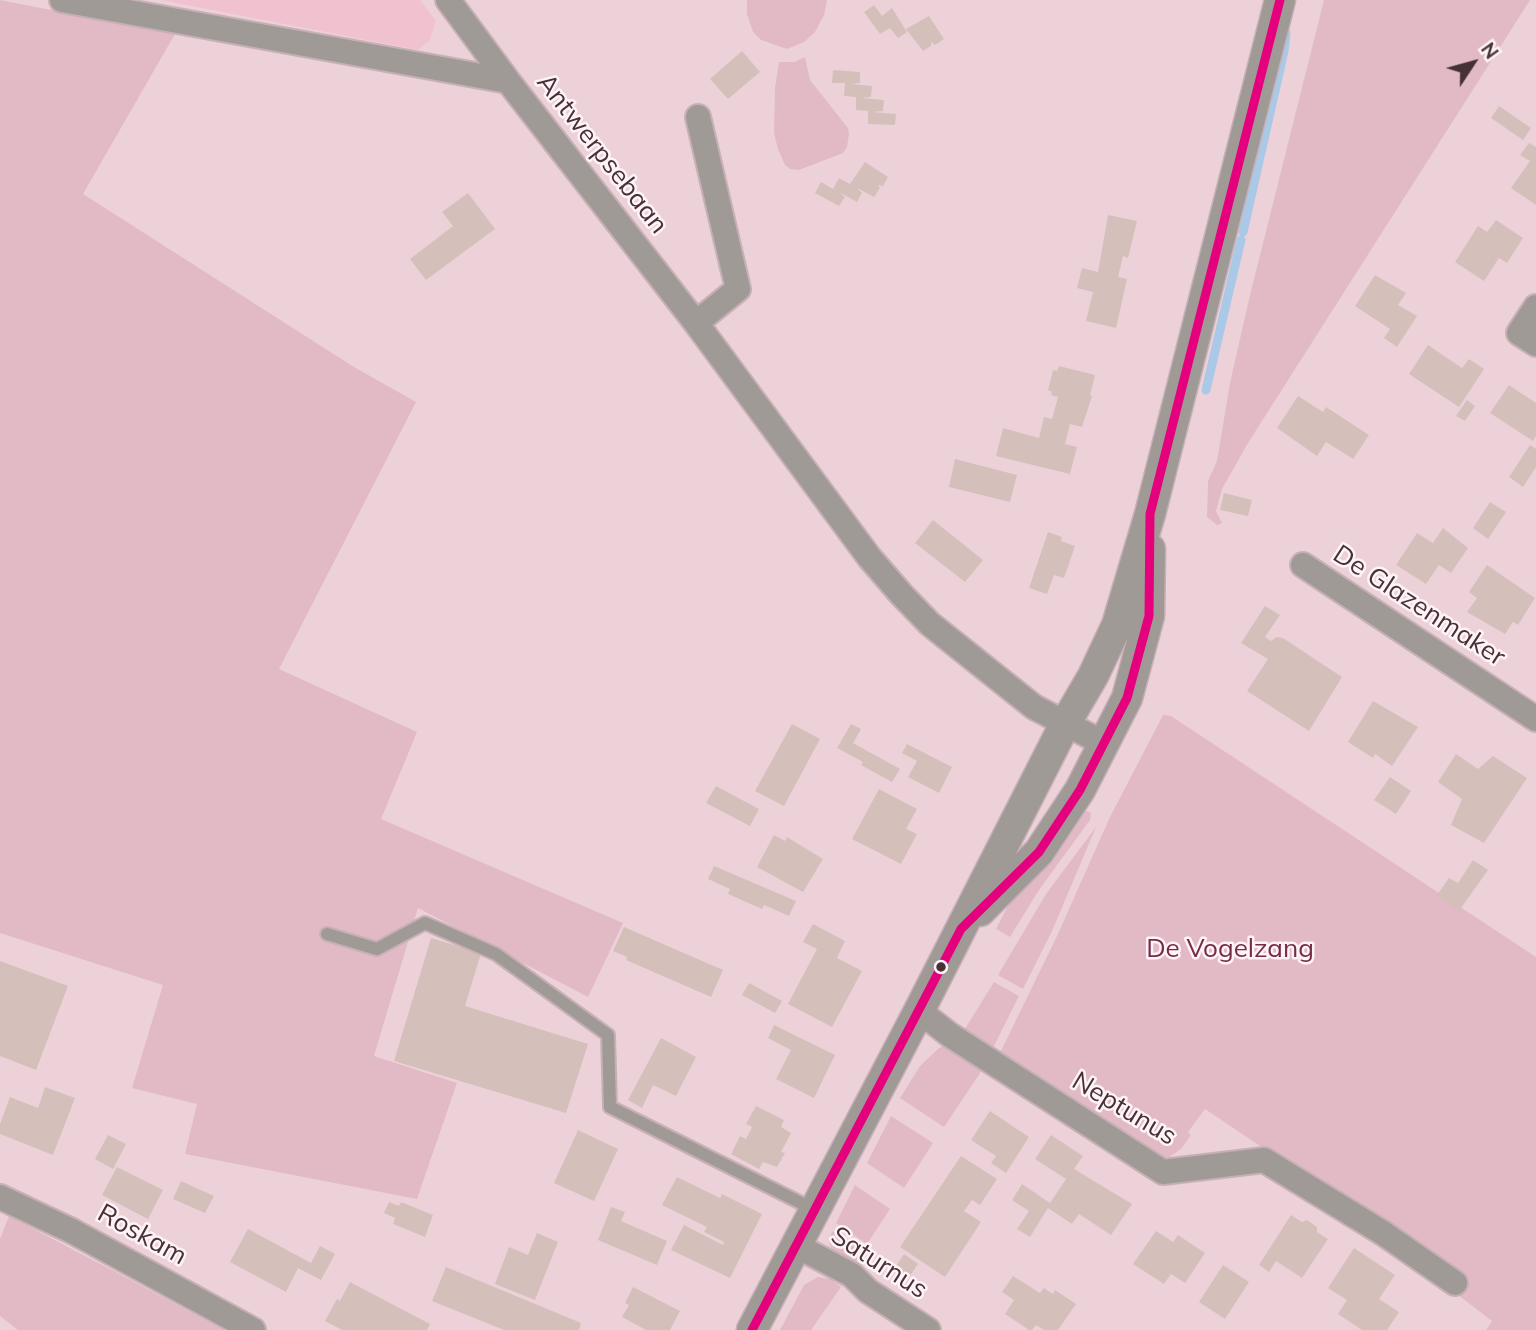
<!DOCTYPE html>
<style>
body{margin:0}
#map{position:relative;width:1536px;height:1330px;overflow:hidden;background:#edd1d9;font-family:Mulish,sans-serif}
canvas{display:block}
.north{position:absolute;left:1438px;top:28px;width:70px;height:70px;-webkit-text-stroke:5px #fef3f6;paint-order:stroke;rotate:54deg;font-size:19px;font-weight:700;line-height:28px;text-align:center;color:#463137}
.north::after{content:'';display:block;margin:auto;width:24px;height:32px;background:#463137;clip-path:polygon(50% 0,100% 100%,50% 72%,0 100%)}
</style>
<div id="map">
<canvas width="1536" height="1330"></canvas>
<div class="north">N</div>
</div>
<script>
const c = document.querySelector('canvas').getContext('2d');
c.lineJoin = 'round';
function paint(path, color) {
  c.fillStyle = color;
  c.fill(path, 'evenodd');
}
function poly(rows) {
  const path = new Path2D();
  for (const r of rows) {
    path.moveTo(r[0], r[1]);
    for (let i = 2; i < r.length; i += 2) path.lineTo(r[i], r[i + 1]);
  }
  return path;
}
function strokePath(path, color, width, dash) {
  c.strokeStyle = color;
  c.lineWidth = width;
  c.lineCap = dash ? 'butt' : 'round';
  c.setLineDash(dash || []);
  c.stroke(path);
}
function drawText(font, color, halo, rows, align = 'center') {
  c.font = font + ' Mulish,sans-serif';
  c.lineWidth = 5;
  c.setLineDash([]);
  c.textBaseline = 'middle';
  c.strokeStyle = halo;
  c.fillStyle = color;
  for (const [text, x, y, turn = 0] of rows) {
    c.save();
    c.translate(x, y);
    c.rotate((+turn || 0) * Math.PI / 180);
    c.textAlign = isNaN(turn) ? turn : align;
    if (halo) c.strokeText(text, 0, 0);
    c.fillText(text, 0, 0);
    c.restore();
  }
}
paint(poly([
 [161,0,420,0,436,21,430,40,418,50]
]), '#f0c2cf');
paint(poly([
 [0,0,175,34,83,194,354,367,416,402,279,669,417,732,381,819,623,923,588,997,418,908,374,1056,457,1083,417,1199,185,1154,197,1104,132,1088,163,985,0,933],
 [747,0,827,0,824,15,815,32,804,42,787,49,761,40,753,32,747,14],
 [1324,0,1530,0,1248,443,1222,489,1216,511,1222,523,1217,525,1207,517,1208,481,1217,461,1230,383,1249,299],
 [805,57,810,80,848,128,849,134,847,147,843,153,799,170,790,169,785,165,778,149,774,133,775,87,779,62,794,62],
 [1163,715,1171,716,1536,957,1536,1330,1486,1330,1492,1321,1287,1164,1205,1109,1188,1132,1191,1135,1181,1149,1169,1157,1159,1157,999,1055,1057,936,1110,817],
 [1079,807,1091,813,1090,820,1039,890,1010,937,996,929,1011,900],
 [1096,827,1052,931,1023,989,998,975,1046,894],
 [994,982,1019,996,992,1050,963,1032],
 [947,1044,984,1067,944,1127,900,1098,920,1066,939,1048],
 [891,1116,933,1143,904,1188,867,1163],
 [855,1185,890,1209,867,1244,836,1223],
 [9,1216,114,1271,224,1330,18,1330,0,1316,0,1239],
 [832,1231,863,1251,853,1266,834,1256,829,1242],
 [818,1277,830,1279,841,1287,811,1330,780,1330,804,1285]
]), '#e2bac6');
strokePath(poly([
 [1243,232,1284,51,1286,33],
 [1206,390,1241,240]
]), '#aac9e7', 9);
paint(poly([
 [874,5,882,16,892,8,907,32,898,38,890,28,880,34,864,12],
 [929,16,944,39,935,45,931,42,931,46,923,51,906,29],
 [742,51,760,72,728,99,710,79],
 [833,70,860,72,860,83,851,84,872,86,871,97,862,98,884,100,883,111,872,112,896,114,895,125,868,124,868,111,856,110,856,97,844,96,845,83,832,83],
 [1499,106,1531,128,1523,140,1491,118],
 [1529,143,1536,147,1536,205,1511,188,1530,161,1520,155],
 [865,162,888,177,883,186,878,185,880,188,874,197,857,188,862,193,857,202,839,192,845,197,839,206,815,193,821,182,833,189,839,178,850,184],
 [468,193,495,229,426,280,410,259,453,226,442,212],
 [1108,215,1137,221,1128,258,1123,256,1118,277,1127,279,1116,328,1086,321,1093,292,1077,288,1082,268,1098,272],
 [1496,220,1523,238,1507,263,1499,258,1484,281,1455,262,1478,226,1487,232],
 [1375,275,1406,293,1398,305,1417,316,1397,347,1384,338,1390,329,1355,306],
 [1428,345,1462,368,1469,359,1484,369,1459,407,1409,374],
 [1059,366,1095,375,1090,395,1092,396,1082,427,1070,424,1065,444,1077,447,1070,474,996,456,1003,428,1039,438,1044,417,1052,419,1058,397,1051,395,1052,392,1048,390,1053,370,1057,371],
 [1509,385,1536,403,1536,436,1533,441,1490,413],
 [1298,396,1323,412,1326,407,1369,435,1353,459,1326,442,1317,456,1277,428],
 [1467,400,1475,406,1465,421,1456,416],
 [1530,445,1536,449,1536,467,1523,487,1509,477],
 [955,459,1017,475,1010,502,949,487],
 [1224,493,1252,500,1248,516,1220,510],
 [1490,502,1506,512,1488,539,1473,528],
 [933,520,983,560,965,582,915,543],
 [1443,528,1468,548,1451,573,1439,565,1426,584,1396,565,1417,533,1433,543],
 [1048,532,1062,537,1061,541,1075,546,1064,578,1054,575,1047,594,1029,588],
 [1487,565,1535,598,1518,625,1513,622,1505,634,1467,612,1477,598,1469,592],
 [1265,606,1280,615,1265,637,1271,641,1276,637,1283,638,1342,677,1309,731,1247,691,1268,659,1241,643],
 [1373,701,1418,727,1392,766,1375,754,1373,758,1348,742],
 [792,724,820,739,784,806,755,791],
 [851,724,861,729,853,743,900,769,892,782,861,765,863,762,837,748],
 [907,744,952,767,939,793,908,777,917,761,902,753],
 [1456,754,1478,769,1493,756,1527,778,1484,843,1451,825,1462,799,1438,782],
 [1390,777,1411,791,1396,814,1374,800],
 [716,786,759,809,750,826,706,803],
 [879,789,917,809,906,829,917,834,901,864,852,839],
 [774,835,785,841,787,837,823,859,803,892,757,867],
 [1473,860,1488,870,1459,911,1437,895,1449,878,1458,883],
 [714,866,796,901,789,916,764,905,762,909,728,894,730,889,708,879],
 [813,924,845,941,837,958,862,971,832,1027,788,1004,817,949,803,942],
 [624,927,723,970,711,997,626,960,627,957,613,951],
 [431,938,481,953,465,1006,588,1044,566,1113,394,1061],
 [0,961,68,986,36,1070,0,1056],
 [749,983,782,1001,775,1013,742,995],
 [774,1025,835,1055,814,1098,776,1079,791,1050,768,1038],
 [661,1038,696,1057,676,1096,653,1085,642,1108,628,1100],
 [45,1087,75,1098,53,1155,0,1134,0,1124,10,1097,38,1108],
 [756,1106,784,1120,781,1127,791,1133,781,1152,785,1153,777,1167,763,1162,759,1169,731,1154,740,1136,746,1139,752,1127,746,1124],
 [990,1111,1029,1137,1006,1173,991,1163,996,1156,971,1140],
 [578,1130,618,1149,594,1201,554,1183],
 [108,1135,126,1144,113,1169,95,1159],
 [1051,1135,1083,1156,1074,1169,1132,1204,1111,1235,1079,1214,1072,1224,1048,1208,1030,1237,1017,1229,1029,1211,1012,1200,1022,1184,1050,1203,1066,1179,1035,1159],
 [961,1156,997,1179,980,1205,972,1200,964,1211,981,1222,945,1277,900,1247],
 [117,1167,163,1190,148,1219,102,1195],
 [677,1177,720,1198,722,1194,762,1214,730,1278,671,1250,684,1225,723,1245,724,1242,704,1232,707,1227,662,1205],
 [181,1181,214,1196,205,1213,173,1199],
 [389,1202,399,1206,401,1202,433,1215,425,1237,393,1224,395,1218,384,1213],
 [611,1207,625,1212,621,1221,667,1241,657,1265,598,1240],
 [1291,1215,1302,1222,1307,1220,1317,1227,1317,1232,1328,1239,1302,1278,1276,1261,1269,1272,1259,1265],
 [248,1229,311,1263,320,1246,335,1254,321,1280,298,1268,286,1292,230,1262],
 [1156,1231,1173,1242,1178,1235,1205,1253,1185,1283,1171,1274,1164,1284,1133,1264],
 [537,1233,558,1242,535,1300,495,1284,509,1247,528,1255],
 [1354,1248,1395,1275,1379,1299,1399,1312,1387,1330,1362,1330,1338,1314,1347,1300,1328,1288],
 [904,1254,918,1264,909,1277,895,1268],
 [1223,1265,1249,1282,1225,1319,1199,1302],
 [446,1267,581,1323,579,1330,504,1330,432,1301],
 [1013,1276,1040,1293,1044,1288,1053,1294,1055,1290,1076,1304,1058,1330,1044,1330,1036,1325,1032,1330,1029,1330,1005,1314,1014,1300,1002,1292],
 [350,1282,430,1324,427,1330,342,1330,325,1321,337,1299,340,1301],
 [633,1287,680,1311,670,1330,646,1330,622,1317,629,1305,625,1303]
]), '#d5bfbb');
const service = poly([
 [327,934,377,949,425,923,496,954,608,1035,610,1107,815,1210]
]);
const minor = poly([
 [62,0,508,81,696,323,869,557,901,594,930,624,1034,707,1103,743],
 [448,0,508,81],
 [1536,307,1519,333,1536,344],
 [696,323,738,289,698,117],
 [1303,565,1536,719],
 [919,1011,950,1035,1163,1172,1264,1160,1383,1233,1455,1283],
 [0,1197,72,1231,253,1330],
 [797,1246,852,1275,868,1291,928,1330]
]);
const tertiary = poly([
 [980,911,1039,852,1080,790,1127,698,1149,616,1150,549],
 [752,1330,919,1011,1065,724,1093,676,1117,625,1150,514,1280,0]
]);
strokePath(service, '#c6b0b6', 16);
strokePath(minor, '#c6b0b6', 28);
strokePath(tertiary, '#c6b0b6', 33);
strokePath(service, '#a09a97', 12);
strokePath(minor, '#a09a97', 24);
strokePath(tertiary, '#a09a97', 30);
strokePath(poly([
 [752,1330,961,929,1039,852,1080,790,1127,698,1149,616,1150,514,1280,0]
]), '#e5007d', 9);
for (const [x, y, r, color] of [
 [941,967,6,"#463137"]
]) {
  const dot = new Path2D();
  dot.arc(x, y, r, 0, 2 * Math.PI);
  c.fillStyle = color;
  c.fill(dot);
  strokePath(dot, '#fef3f6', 2.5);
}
drawText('26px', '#463137', '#fef3f6', [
 ["Antwerpsebaan",602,154,52],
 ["De Glazenmaker",1419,606,33],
 ["Neptunus",1124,1109,31],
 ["Roskam",142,1235,29],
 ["Saturnus",879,1263,33]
]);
drawText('26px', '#772b48', '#fef3f6', [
 ["De Vogelzang",1230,949]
]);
</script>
